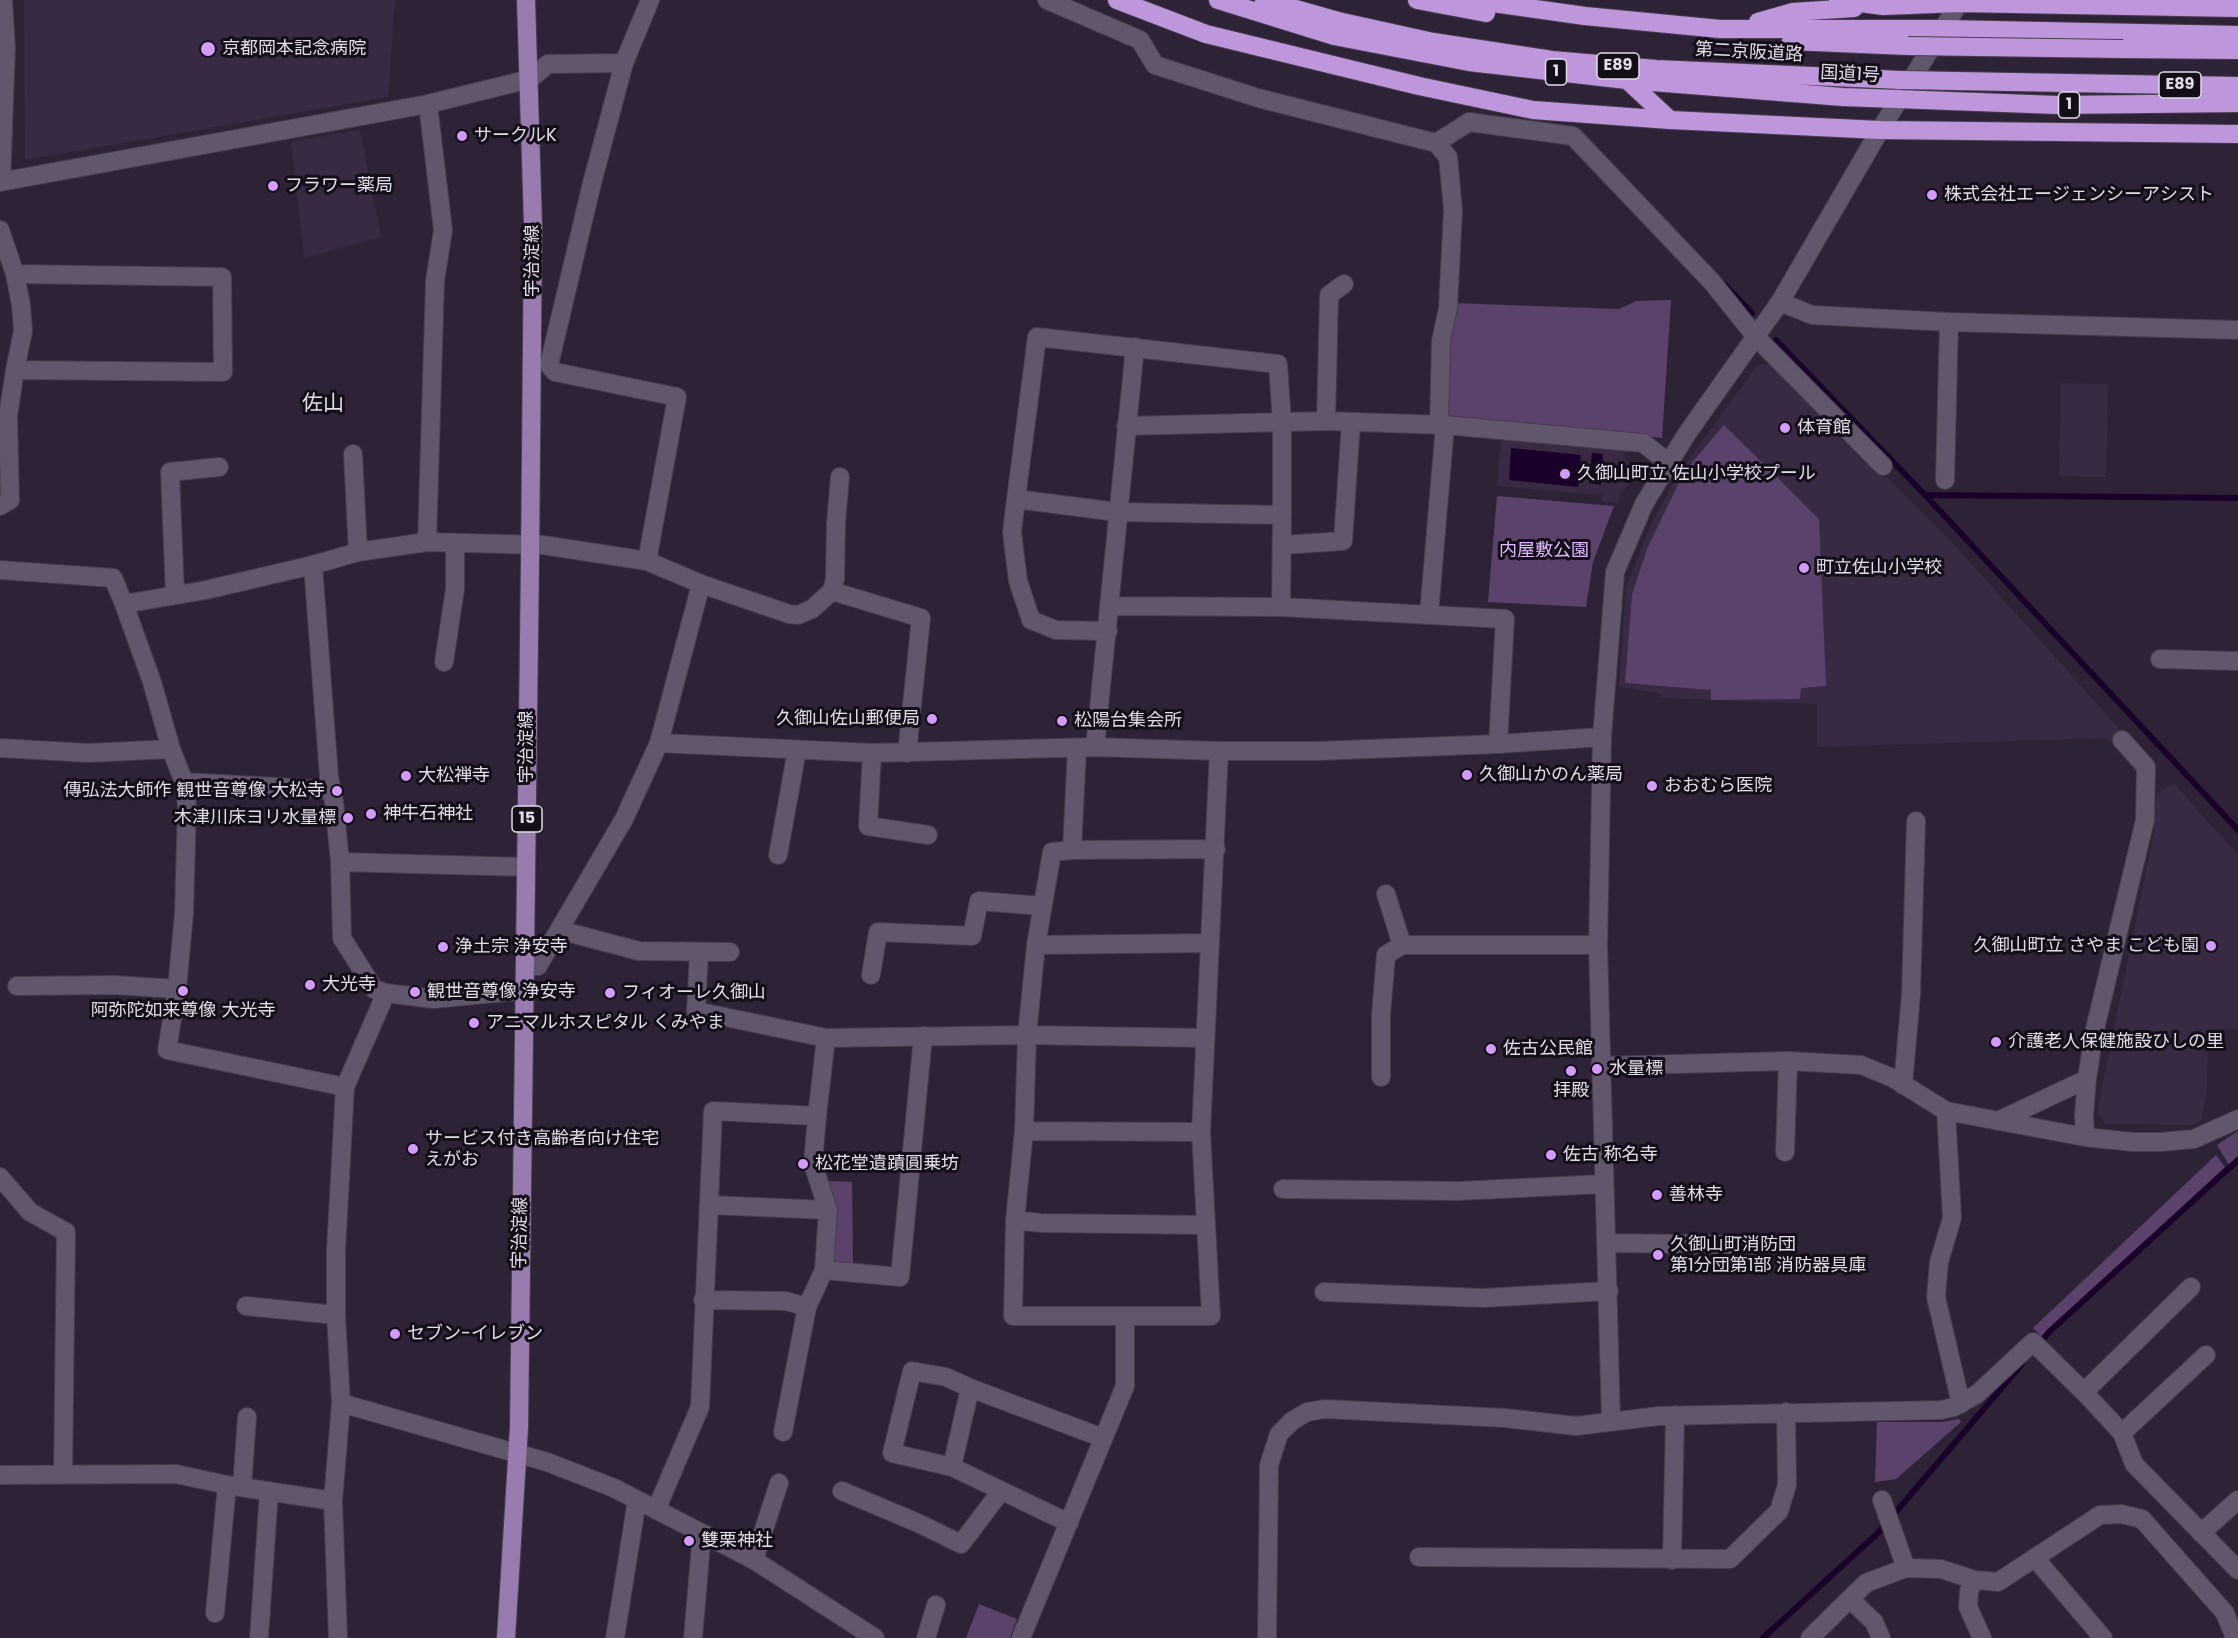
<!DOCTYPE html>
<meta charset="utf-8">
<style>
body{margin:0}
canvas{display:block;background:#2e2236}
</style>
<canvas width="2238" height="1638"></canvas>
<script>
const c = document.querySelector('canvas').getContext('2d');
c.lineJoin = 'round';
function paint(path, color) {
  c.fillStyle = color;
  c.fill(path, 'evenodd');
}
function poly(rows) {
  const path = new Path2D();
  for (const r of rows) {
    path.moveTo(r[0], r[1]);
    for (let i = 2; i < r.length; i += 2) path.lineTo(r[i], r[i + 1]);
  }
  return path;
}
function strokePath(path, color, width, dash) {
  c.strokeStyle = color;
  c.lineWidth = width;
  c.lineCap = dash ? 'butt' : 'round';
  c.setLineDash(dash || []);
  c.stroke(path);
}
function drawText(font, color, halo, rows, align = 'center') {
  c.font = font + ' Poppins,"Noto Sans JP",sans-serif';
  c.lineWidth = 6;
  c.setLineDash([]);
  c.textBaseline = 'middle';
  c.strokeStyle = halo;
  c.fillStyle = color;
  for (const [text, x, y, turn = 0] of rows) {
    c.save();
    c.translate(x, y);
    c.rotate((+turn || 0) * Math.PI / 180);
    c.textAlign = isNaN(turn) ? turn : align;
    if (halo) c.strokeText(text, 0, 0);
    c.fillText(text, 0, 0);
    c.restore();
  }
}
paint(poly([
 [24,0,395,0,388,97,25,160],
 [360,130,381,237,304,258,291,142],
 [1770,363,1863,462,1877,468,1957,548,2124,734,2114,744,2106,738,1817,747,1817,704,1661,698,1660,693,1619,687,1626,588,1651,524,1681,470,1757,366],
 [2061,383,2108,384,2106,477,2059,476],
 [1501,437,1625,449,1624,456,1632,470,1630,483,1619,496,1618,503,1602,501,1602,495,1497,486],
 [2173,783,2238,855,2238,1029,2208,1029,2207,1087,2202,1119,2193,1125,2105,1124,2097,1112,2153,837,2157,794]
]), '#392a44');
paint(poly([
 [1671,300,1662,438,1448,417,1446,337,1453,303,1619,309,1636,301],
 [1724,425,1819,519,1826,686,1801,688,1800,699,1711,700,1711,690,1625,683,1632,595,1647,549,1684,472],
 [1497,496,1614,506,1593,562,1586,607,1488,602],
 [2238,1131,2238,1156,2229,1165,2217,1145],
 [2216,1155,2225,1167,2042,1337,2033,1328],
 [829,1181,852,1182,853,1263,834,1262,835,1205],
 [1959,1419,1961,1422,1896,1479,1875,1482,1877,1422,1941,1422],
 [979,1604,1017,1619,1010,1638,966,1638]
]), '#5a426b');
paint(poly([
 [1511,448,1581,455,1578,487,1509,480],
 [1592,453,1603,454,1601,485,1589,483]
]), '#1a0129');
strokePath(poly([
 [1724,284,1752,313],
 [1776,340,1925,495,2238,830],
 [1925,495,2238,498],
 [2038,1345,2049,1332,2238,1160],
 [1763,1638,1878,1533,2022,1364]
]), '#1a0129', 6);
const minor = poly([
 [1047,0,1140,40,1155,65,1258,98,1436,143,1469,122,1573,136,1712,282,1756,337,1883,466],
 [1436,143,1448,157,1453,210,1448,308,1441,341,1439,425],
 [0,182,428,104,530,79,548,64,624,63],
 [1,182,6,48,3,0],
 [0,230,15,274],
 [1780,302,1812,315,1949,322,2238,330],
 [1037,337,1278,364,1282,423,1282,515,1117,512,1016,499,1037,337],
 [549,365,592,183,624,63,650,0],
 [549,365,555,372,677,397,647,561],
 [1326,421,1329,295,1344,284],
 [1445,425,1643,443,1669,463],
 [1126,426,1326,421,1445,425,1429,614],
 [353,454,358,552],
 [1945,480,1949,322],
 [1016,499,1012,532,1018,581,1031,620,1056,630,1108,631],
 [0,506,10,500,8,416,15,370,23,331,21,305,15,274,222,277,223,372,15,370],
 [427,542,435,281,443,230,428,104],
 [1282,545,1343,541,1351,422],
 [313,565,329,777,334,802,340,862,342,938,374,989,386,993,434,999,525,990],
 [0,570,113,578,124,604],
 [701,584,789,614,798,615,812,609,832,591,835,579,836,523,840,477],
 [832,591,921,618,907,753],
 [175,594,170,472,219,467],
 [1110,606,1281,607,1505,619,1498,744],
 [1281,607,1282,515],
 [2160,659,2238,661],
 [444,662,455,589,455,544],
 [659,743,872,753,1095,747,1219,751,1317,751,1498,744,1602,737],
 [1095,747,1135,347],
 [0,748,89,753,171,749],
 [1077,748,1072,850,1052,852,1036,945,1027,1035,1024,1131,1015,1220,1013,1316,1211,1316,1201,1132,1219,751],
 [872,753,868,826,928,835],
 [184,782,331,790],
 [1072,850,1216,849],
 [778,855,797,750],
 [340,862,526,867],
 [1386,894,1402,945],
 [559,930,639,951,730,952],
 [1036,945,1210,943],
 [699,953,696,1011,826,1038],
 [871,975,878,932,972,936,979,901,1042,906],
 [17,986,115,985,177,989],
 [1600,1066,1788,1061,1861,1065,1893,1078,1946,1111,2085,1137,2133,1142,2161,1142,2194,1139,2238,1119],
 [1381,1077,1381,1015,1386,955,1402,945,1598,945],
 [1903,1085,1911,994,1916,821],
 [345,1087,167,1050,177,989,184,913,187,806,184,782,171,749,152,682,124,604,206,590,313,565,358,552,427,542,543,545,647,561,701,584,659,743,624,819,538,966,525,966],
 [1946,1111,1952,1218,1939,1262,1936,1297,1961,1404],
 [1998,1121,2087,1079],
 [1024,1131,1201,1132],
 [2085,1137,2084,1115,2087,1079,2094,1033,2145,820,2146,767,2122,740],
 [1785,1152,1788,1061],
 [0,1177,30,1212,66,1232,63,1475],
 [1283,1189,1458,1191,1604,1184],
 [709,1205,828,1210],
 [1015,1220,1041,1223,1205,1225],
 [1606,1243,1763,1245],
 [824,1270,900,1277,923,1036],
 [1324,1292,1483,1298,1609,1291],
 [703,1300,786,1301,807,1307],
 [246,1306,336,1315],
 [2084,1392,2191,1287],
 [341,1403,547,1462,614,1488,754,1560,875,1638],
 [1611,1422,1598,945,1602,737,1615,572,1644,504,1669,463,1686,435,1780,302,1880,130,1961,0],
 [783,1432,807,1307,824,1270,828,1210,813,1164,817,1116],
 [2122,1433,2206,1355],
 [952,1467,892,1453,912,1371,946,1377,970,1388],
 [0,1475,176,1474,227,1485,333,1501],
 [242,1487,247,1417],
 [842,1491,918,1523,961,1544,1001,1491],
 [1882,1500,1906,1568],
 [656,1510,700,1407,713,1111,817,1116,826,1038,1027,1035,1204,1038],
 [1069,1523,952,1467,970,1388,1103,1438],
 [2201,1533,2238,1500],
 [1419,1557,1730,1559,1779,1511,1787,1485,1786,1412],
 [2035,1558,2103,1638],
 [754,1560,779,1483],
 [1672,1560,1675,1415],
 [1975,1580,1969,1591,1968,1607,1982,1638],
 [1850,1599,1874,1622,1881,1638],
 [215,1613,227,1485],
 [259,1638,269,1491],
 [338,1638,333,1501,341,1403,336,1315,336,1250,345,1087,386,993],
 [615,1638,637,1500],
 [693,1638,702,1533],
 [926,1638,936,1605],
 [1021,1638,1125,1386,1125,1316],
 [1267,1638,1269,1465,1279,1434,1292,1421,1307,1412,1325,1409,1505,1418,1576,1426,1659,1416,1941,1410,1954,1407,1977,1394,2033,1342,2084,1392,2122,1433,2134,1464,2238,1570],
 [1810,1638,1866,1583,1906,1568,1941,1569,1975,1580,1998,1582,2100,1515,2121,1514,2142,1519,2225,1613,2235,1638]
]);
const major = poly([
 [506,1638,519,1427,530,562,533,225,526,0]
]);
const highway = poly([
 [1117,0,1206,34,1419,86,1533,110,1670,120,1880,130,2238,134],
 [1218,0,1334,36,1469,62,1627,80,1843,97,2057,105,2238,103],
 [1264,0,1338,21,1433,42,1552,60,1656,69,1901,80],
 [1417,0,1486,13],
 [1472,0,1585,16,1720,29,1943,29,2238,35],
 [1838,0,1883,6,1959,3,2238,8],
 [1758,22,1793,12,1854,8],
 [1791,41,1908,46],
 [2123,49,2238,50],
 [1627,80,1670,120],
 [2123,84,2238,86]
]);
strokePath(minor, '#473d4e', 20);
strokePath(major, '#473d4e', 20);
strokePath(highway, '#473d4e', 20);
strokePath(minor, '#62566c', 18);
strokePath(major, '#997caf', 18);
strokePath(highway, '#be96dc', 18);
const highwayBridge = poly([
 [1908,46,2123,49],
 [1901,80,2123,84]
]);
strokePath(highwayBridge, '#473d4e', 20, []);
strokePath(highwayBridge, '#be96dc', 18);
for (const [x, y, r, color] of [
 [208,49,8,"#d39cfc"],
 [462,136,6,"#d39cfc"],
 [273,186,6,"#d39cfc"],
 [1932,195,6,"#d39cfc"],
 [1785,428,6,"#d39cfc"],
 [1565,474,6,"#d39cfc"],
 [1804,568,6,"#d39cfc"],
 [932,719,6,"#d39cfc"],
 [1062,721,6,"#d39cfc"],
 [1467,775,6,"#d39cfc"],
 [406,776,6,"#d39cfc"],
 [1652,786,6,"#d39cfc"],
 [337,791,6,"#d39cfc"],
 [371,814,6,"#d39cfc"],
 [348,818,6,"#d39cfc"],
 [2211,946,6,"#d39cfc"],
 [443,947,6,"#d39cfc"],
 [310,985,6,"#d39cfc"],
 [183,991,6,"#d39cfc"],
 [415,992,6,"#d39cfc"],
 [610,993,6,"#d39cfc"],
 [474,1023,6,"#d39cfc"],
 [1996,1042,6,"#d39cfc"],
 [1491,1049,6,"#d39cfc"],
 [1597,1069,6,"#d39cfc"],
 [1571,1071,6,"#d39cfc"],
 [413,1149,6,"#d39cfc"],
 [1551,1155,6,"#d39cfc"],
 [803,1164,6,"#d39cfc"],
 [1657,1195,6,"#d39cfc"],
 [1658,1255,6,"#d39cfc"],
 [395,1334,6,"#d39cfc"],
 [689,1541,6,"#d39cfc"]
]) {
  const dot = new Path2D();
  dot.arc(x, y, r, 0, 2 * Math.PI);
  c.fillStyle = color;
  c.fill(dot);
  strokePath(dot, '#130e17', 2);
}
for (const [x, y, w] of [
 [1618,66,42],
 [1556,72,21],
 [2180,85,42],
 [2069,105,21],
 [527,819,30]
]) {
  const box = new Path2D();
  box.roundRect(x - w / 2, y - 13, w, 26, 4.5);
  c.fillStyle = '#130e17';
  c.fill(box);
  strokePath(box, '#e2dbe8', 1.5);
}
drawText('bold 16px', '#e2dbe8', null, [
 ["E89",1618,66],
 ["1",1556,72],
 ["E89",2180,85],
 ["1",2069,105],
 ["15",527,819]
]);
drawText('18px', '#e2dbe8', '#130e17', [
 ["京都岡本記念病院",222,49],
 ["サークルK",474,136],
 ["フラワー薬局",285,186],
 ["株式会社エージェンシーアシスト",1944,195],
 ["体育館",1797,428],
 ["久御山町立 佐山小学校プール",1577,474],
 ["町立佐山小学校",1816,568],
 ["久御山佐山郵便局",920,719,"right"],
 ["松陽台集会所",1074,721],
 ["久御山かのん薬局",1479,775],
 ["大松禅寺",418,776],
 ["おおむら医院",1664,786],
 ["傳弘法大師作 観世音尊像 大松寺",325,791,"right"],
 ["神牛石神社",383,814],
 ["木津川床ヨリ水量標",336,818,"right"],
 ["久御山町立 さやま こども園",2199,946,"right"],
 ["浄土宗 浄安寺",455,947],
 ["大光寺",322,985],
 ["観世音尊像 浄安寺",427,992],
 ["フィオーレ久御山",622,993],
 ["阿弥陀如来尊像 大光寺",183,1011,"center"],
 ["アニマルホスピタル くみやま",486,1023],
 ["介護老人保健施設ひしの里",2008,1042],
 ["佐古公民館",1503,1049],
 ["水量標",1609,1069],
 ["拝殿",1571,1091,"center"],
 ["サービス付き高齢者向け住宅",425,1139],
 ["えがお",425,1160],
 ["佐古 称名寺",1563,1155],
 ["松花堂遺蹟圓乗坊",815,1164],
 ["善林寺",1669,1195],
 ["久御山町消防団",1670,1245],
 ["第1分団第1部 消防器具庫",1670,1266],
 ["セブン-イレブン",407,1334],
 ["雙栗神社",701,1541]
], 'left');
drawText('18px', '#e2dbe8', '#130e17', [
 ["第二京阪道路",1749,53,3],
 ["国道1号",1850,75,3],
 ["宇治淀線",533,261,-90],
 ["宇治淀線",527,747,-90],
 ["宇治淀線",521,1233,-89]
]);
drawText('18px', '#dfb8fe', '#130e17', [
 ["内屋敷公園",1544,551]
]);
drawText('21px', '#e2dbe8', '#130e17', [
 ["佐山",323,405]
]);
</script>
